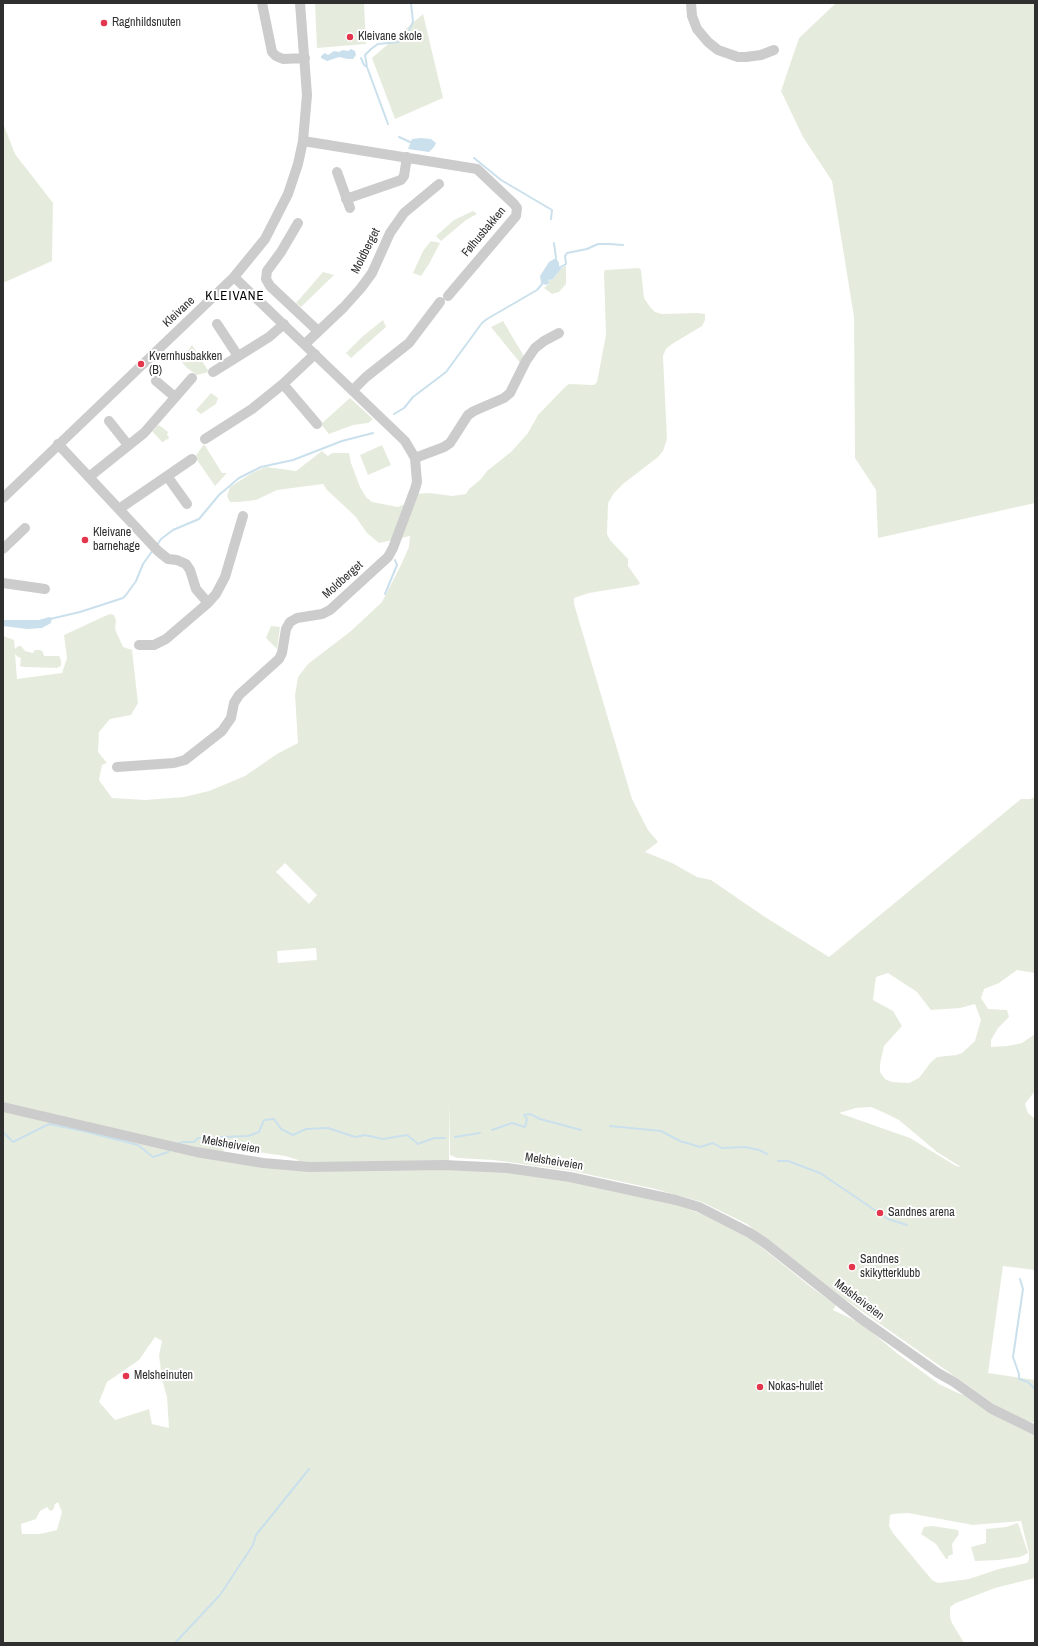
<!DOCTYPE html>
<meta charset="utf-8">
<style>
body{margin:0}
#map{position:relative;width:1038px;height:1646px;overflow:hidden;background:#fff;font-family:"Archivo Narrow",sans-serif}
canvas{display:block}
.frame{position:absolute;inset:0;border:4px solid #2f2f2f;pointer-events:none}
</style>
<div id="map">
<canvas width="1038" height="1646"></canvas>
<div class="frame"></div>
</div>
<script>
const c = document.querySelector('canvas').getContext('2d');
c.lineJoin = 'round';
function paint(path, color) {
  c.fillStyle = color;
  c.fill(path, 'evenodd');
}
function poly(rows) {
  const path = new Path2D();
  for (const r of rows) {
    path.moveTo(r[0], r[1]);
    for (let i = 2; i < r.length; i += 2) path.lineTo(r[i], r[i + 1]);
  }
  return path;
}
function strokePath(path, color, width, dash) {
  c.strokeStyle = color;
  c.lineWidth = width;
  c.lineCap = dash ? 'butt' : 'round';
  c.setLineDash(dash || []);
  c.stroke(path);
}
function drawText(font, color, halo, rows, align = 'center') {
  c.font = font + ' "Archivo Narrow",sans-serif';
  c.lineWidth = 4;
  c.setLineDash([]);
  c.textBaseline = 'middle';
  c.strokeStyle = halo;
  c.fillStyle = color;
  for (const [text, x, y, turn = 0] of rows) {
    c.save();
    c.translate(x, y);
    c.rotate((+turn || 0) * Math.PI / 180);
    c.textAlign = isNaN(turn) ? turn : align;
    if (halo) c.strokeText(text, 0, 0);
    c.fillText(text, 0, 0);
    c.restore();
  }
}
paint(poly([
 [315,3,364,3,366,44,317,48],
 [836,3,1035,3,1035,503,878,538,876,490,855,458,854,317,832,181,803,137,781,91,799,38],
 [423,14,443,98,395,119,372,58],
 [3,123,15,154,53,203,52,261,3,283],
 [473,211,477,214,466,220,441,241,436,236,454,220],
 [431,241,440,243,429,264,421,276,413,273,423,251],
 [566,265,566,284,559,292,552,294,544,288,550,283,548,281,550,279,552,280,562,268],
 [639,268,641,270,644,298,650,307,655,312,662,314,698,313,705,314,705,320,702,326,672,344,666,349,663,356,667,439,663,451,658,457,623,484,614,493,608,503,607,534,610,540,628,559,628,566,640,583,638,585,589,593,574,598,574,604,632,799,648,830,658,842,645,852,672,863,697,877,711,880,765,917,829,957,1021,799,1030,799,1035,797,1035,973,1017,970,999,983,984,989,981,998,988,1009,1007,1010,1009,1017,998,1028,991,1040,991,1047,1008,1046,1022,1043,1035,1034,1035,1091,1025,1104,1028,1113,1035,1119,1035,1270,1003,1266,988,1373,1035,1380,1035,1423,1011,1416,829,1288,747,1224,702,1202,655,1189,573,1171,493,1160,457,1158,450,1155,449,1097,449,1165,538,1174,678,1205,728,1224,740,1230,811,1287,836,1305,833,1310,850,1318,867,1328,898,1354,939,1384,958,1393,972,1398,1035,1432,1035,1578,995,1588,956,1603,950,1607,950,1617,952,1623,964,1643,3,1643,3,636,14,640,15,649,18,646,21,646,25,651,33,653,35,650,40,650,43,652,44,656,59,656,61,660,61,666,57,668,24,667,20,666,21,658,18,657,15,654,17,679,62,673,67,658,64,635,105,616,110,614,114,615,116,620,115,629,123,647,132,650,138,703,131,715,110,719,99,732,98,752,107,763,102,765,99,780,112,798,145,800,184,797,209,791,245,776,277,754,298,743,295,695,298,677,308,664,351,631,382,602,401,565,409,547,410,536,379,543,367,533,355,516,327,490,323,484,277,490,256,500,239,502,230,502,227,496,230,487,252,473,266,467,296,471,322,451,330,458,328,456,332,453,349,453,351,463,360,487,366,497,372,502,398,507,405,504,414,494,430,493,452,496,466,494,469,489,481,479,487,471,511,452,528,433,538,415,566,386,569,384,594,385,597,382,606,335,604,273,605,270],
 [285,863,317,895,309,904,276,872],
 [316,948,317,960,278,963,277,951],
 [888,973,917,992,931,1010,960,1008,975,1004,981,1020,975,1041,962,1053,956,1055,937,1057,931,1062,919,1078,909,1083,892,1082,885,1079,880,1072,880,1064,884,1046,902,1026,893,1011,873,1000,876,977],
 [871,1107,885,1113,899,1120,937,1152,961,1167,956,1166,910,1138,839,1113,856,1108],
 [224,1147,285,1156,298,1160,298,1163,223,1154],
 [155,1337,162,1341,159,1355,162,1379,167,1397,169,1428,152,1424,149,1409,115,1420,99,1402,107,1382,139,1360],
 [58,1502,62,1512,57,1530,40,1534,22,1534,21,1524,36,1519,40,1511,47,1507,50,1511,53,1510,55,1504],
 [908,1513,973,1525,1021,1521,1029,1553,1029,1560,1027,1563,999,1569,969,1579,938,1583,932,1580,893,1533,889,1526,890,1515,893,1514],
 [323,272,334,275,301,307,296,303],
 [383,320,386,327,351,358,346,353,363,336],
 [503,321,525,358,521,364,491,327],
 [192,345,209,372,197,375,187,368,180,360],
 [211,393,218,398,216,404,201,414,196,410],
 [350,398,373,419,368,423,353,425,329,434,321,424],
 [159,425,168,432,167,435,169,437,168,440,167,439,163,442,162,442,152,431,156,428,155,427],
 [204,444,222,473,227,473,215,486,195,457],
 [382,445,391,465,368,475,360,455],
 [271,626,280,627,277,649,266,638],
 [1018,1523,1028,1553,1020,1557,999,1560,975,1561,971,1547,986,1543,986,1529,1006,1527],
 [933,1526,958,1530,959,1534,952,1544,953,1554,948,1556,948,1559,946,1559,936,1544,921,1534,924,1527]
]), '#e6ecdd');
paint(poly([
 [351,49,355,51,356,55,353,59,348,59,339,57,327,61,321,58,321,56,325,53,328,55,334,51,339,52,343,50,348,51],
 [421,138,431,139,436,143,434,147,429,152,408,149,412,139],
 [556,258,559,263,559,266,562,268,552,280,550,279,548,281,550,283,546,285,541,283,540,276,549,262],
 [49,617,52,618,51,623,42,628,27,629,3,626,3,620,39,620]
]), '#cae0ec');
strokePath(poly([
 [361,58,364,65,367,67],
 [388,124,367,67,365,55,371,49,378,44,399,42,407,34,413,22,411,3],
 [399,137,410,142],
 [474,158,501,180,552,210,551,219],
 [554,243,556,258],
 [559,268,566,264,565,256,567,253,587,249,598,244,609,244,623,245],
 [394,414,404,408,413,397,446,372,482,323,487,319,537,290,543,283],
 [157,545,161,539,173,530,199,519,219,495,239,478,261,467,293,460,342,441,373,433],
 [385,594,397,565,395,560],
 [50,619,80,612,123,598,126,595,136,581,143,564,153,550],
 [610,1126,661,1131,680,1141,700,1147,713,1143,722,1148,745,1147,759,1150,767,1154],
 [492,1130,512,1123,525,1127,527,1119,524,1115,530,1114,540,1119,581,1130],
 [3,1132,13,1142,49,1124,83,1131,138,1145,153,1157,168,1152,170,1149],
 [455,1137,480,1133],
 [177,1144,183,1142,194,1142,198,1138,248,1136,259,1132,264,1120,274,1119,281,1129,293,1135,306,1129,328,1128,355,1137,365,1135,383,1139,407,1135,418,1144,434,1138,445,1138],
 [778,1161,788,1161,820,1173,888,1219,907,1225],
 [1020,1279,1023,1289,1013,1357,1019,1374,1019,1379,1028,1382,1035,1389],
 [175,1643,220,1595,253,1545,256,1535,309,1469]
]), '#cae0ec', 2);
strokePath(poly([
 [262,3,272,52,276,56,283,59,305,58],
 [691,3,692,16,697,29,708,42,718,50,738,57,746,57,761,55,774,50],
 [303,141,477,169,514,204,517,208,516,216,448,296],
 [337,172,350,208],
 [346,199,401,180,404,176,407,157],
 [298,223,281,252,267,271,266,279,270,286,318,331],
 [217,324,238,356],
 [305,344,344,307,361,288,372,273,390,233,404,213,439,184],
 [213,372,269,337,284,324],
 [156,381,175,397],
 [283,384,317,424],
 [353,390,366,377,409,343,440,302],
 [109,421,128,445],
 [205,439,252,409,283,384,315,354],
 [58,444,158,551,168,559,177,560,186,564,190,570,196,589,208,603],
 [415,458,444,447,450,443,468,415,474,411,504,398,510,393,526,361,535,348,544,341,559,333],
 [167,476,187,504],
 [89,477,144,433,192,378],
 [3,498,234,277,265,239,288,194,298,164,303,141,307,95,300,3],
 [119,509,192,459],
 [3,549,25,528],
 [3,583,45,589],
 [139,645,154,645,166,639,208,603,216,594,225,577,243,516],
 [117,767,174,763,185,760,222,731,231,718,234,703,239,695,279,659,282,653,286,629,290,622,297,618,322,614,330,610,388,557,393,548,415,489,417,482,415,458,405,441,234,277],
 [3,1107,196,1152,263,1163,309,1167,444,1165,507,1168,570,1177,676,1200,699,1207,750,1233,765,1243,860,1318,938,1373,954,1382,992,1409,1035,1430]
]), '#ccc', 10);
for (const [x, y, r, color] of [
 [104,23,4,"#e3354c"],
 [350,37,4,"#e3354c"],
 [141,364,4,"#e3354c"],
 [85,540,4,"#e3354c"],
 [880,1213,4,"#e3354c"],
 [852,1267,4,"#e3354c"],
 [126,1376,4,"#e3354c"],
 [760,1387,4,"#e3354c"]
]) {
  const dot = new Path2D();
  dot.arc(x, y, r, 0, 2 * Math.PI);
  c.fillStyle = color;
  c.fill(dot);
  strokePath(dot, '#fff', 1.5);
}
drawText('12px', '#2f2f2f', '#fff', [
 ["Ragnhildsnuten",112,23],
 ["Kleivane skole",358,37],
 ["Kvernhusbakken",149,357],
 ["(B)",149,371],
 ["Kleivane",93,533],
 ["barnehage",93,547],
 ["Sandnes arena",888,1213],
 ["Sandnes",860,1260],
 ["skikytterklubb",860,1274],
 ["Melsheinuten",134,1376],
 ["Nokas-hullet",768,1387]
], 'left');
drawText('12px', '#2f2f2f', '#fff', [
 ["Følhusbakken",484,232,-50],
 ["Moldberget",366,251,-63],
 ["Kleivane",179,312,-43],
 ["Moldberget",343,580,-42],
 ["Melsheiveien",231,1145,10],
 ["Melsheiveien",554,1162,9],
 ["Melsheiveien",859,1300,37]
]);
c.letterSpacing = '1px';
drawText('13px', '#000', '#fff', [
 ["KLEIVANE",235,297]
]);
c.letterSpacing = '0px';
</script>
